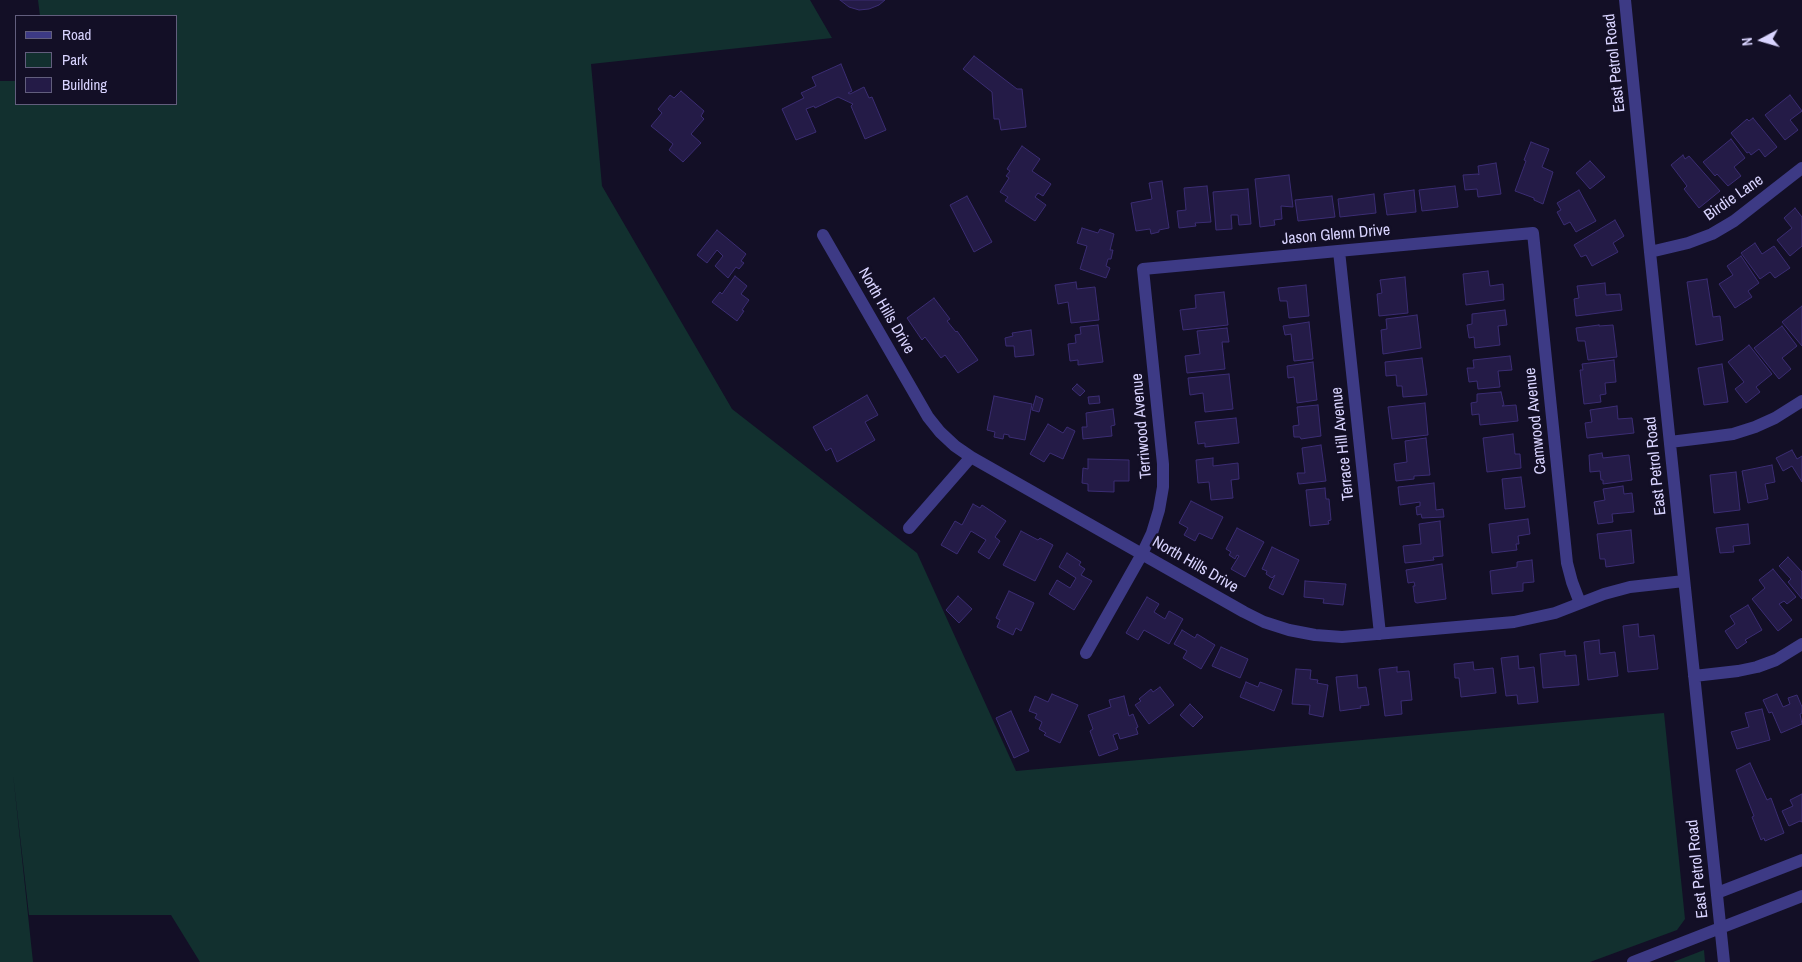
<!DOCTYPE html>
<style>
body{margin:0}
#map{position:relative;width:1802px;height:962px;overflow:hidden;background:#130f26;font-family:"Archivo Narrow",sans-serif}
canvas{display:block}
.legend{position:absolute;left:15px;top:15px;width:162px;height:90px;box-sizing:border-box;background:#130f26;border:1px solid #625e7d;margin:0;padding:6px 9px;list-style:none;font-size:15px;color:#d9d4ff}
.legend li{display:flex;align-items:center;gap:10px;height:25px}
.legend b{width:25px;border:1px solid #625e7d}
.north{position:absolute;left:1737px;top:15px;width:50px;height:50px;-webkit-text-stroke:4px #130f26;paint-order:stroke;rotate:264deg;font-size:14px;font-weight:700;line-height:20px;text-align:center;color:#d9d4ff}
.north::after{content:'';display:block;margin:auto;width:18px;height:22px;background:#d9d4ff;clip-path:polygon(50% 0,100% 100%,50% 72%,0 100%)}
</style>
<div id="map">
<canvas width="1802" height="962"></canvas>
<ul class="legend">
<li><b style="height:6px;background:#3d3a85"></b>Road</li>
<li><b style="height:14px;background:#12302f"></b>Park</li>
<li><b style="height:14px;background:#241b47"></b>Building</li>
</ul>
<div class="north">N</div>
</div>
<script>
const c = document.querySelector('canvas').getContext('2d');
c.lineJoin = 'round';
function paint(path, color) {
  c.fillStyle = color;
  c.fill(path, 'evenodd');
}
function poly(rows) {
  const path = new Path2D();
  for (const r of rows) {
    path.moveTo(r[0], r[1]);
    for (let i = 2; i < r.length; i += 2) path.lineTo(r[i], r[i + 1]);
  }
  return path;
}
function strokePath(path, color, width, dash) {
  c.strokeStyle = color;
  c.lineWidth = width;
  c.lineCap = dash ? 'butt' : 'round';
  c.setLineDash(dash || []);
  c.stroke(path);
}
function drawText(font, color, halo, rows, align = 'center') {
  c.font = font + ' "Archivo Narrow",sans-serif';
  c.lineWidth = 5;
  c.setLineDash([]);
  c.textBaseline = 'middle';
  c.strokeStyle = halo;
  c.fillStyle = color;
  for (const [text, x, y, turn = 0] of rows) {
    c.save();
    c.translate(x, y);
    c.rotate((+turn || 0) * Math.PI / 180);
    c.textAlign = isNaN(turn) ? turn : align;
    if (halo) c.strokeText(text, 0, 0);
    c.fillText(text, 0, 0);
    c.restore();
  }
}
paint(poly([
 [38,0,810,0,832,38,591,64,602,186,732,409,917,553,1016,771,1664,713,1685,919,1677,930,1590,962,200,962,171,915,29,915,13,774,33,962,0,962,0,81,16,81,16,104,176,104,176,16,40,16],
 [1704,950,1705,962,1673,962]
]), '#12302f');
const building = poly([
 [840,0,885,0,879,5,869,9,859,10,849,7,840,0],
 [974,56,1017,89,1022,89,1026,127,1001,130,999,119,994,119,992,92,963,69,974,56],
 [841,64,852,91,848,93,850,94,864,87,869,98,872,97,886,130,865,139,851,106,853,104,838,97,815,108,814,106,806,109,816,132,796,140,782,109,804,98,801,93,816,86,812,77,841,64],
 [681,91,704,111,701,116,704,119,691,134,701,143,683,162,669,150,673,144,651,126,662,113,658,109,670,95,674,98,681,91],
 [1790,95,1802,111,1790,120,1798,130,1785,140,1765,115,1790,95],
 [1753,118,1777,147,1765,157,1759,149,1751,155,1749,152,1747,153,1731,133,1747,119,1749,121,1753,118],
 [1731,139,1745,158,1734,167,1741,176,1728,186,1717,174,1715,176,1703,162,1731,139],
 [1531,142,1549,149,1542,167,1553,172,1543,204,1534,200,1534,198,1515,191,1526,161,1524,160,1531,142],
 [1022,146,1040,159,1032,171,1051,184,1043,196,1038,193,1035,197,1046,205,1035,221,1005,201,1008,197,1000,192,1009,178,1006,176,1010,171,1007,169,1022,146],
 [1683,155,1685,159,1689,156,1720,191,1699,208,1684,189,1687,186,1671,165,1683,155],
 [1590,161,1605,177,1590,189,1576,173,1590,161],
 [1496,163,1501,194,1478,197,1477,189,1465,190,1463,175,1478,174,1479,175,1478,166,1496,163],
 [1289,175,1293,207,1281,206,1282,219,1274,220,1275,225,1260,227,1255,179,1289,175],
 [1162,181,1169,228,1159,230,1159,232,1151,234,1150,229,1136,231,1131,203,1152,199,1149,183,1162,181],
 [1207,186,1211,222,1195,223,1196,226,1179,228,1177,211,1186,210,1184,188,1207,186],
 [1455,186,1458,207,1422,211,1419,190,1455,186],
 [1248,189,1251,224,1239,225,1238,215,1231,215,1232,229,1216,230,1213,192,1248,189],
 [1414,190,1416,212,1387,215,1384,194,1414,190],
 [1579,190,1596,221,1576,232,1570,222,1564,225,1557,212,1561,210,1557,203,1579,190],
 [1374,194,1376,213,1340,217,1338,199,1374,194],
 [967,196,992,242,974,252,950,205,967,196],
 [1332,196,1335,217,1298,221,1295,200,1332,196],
 [1795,208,1802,217,1802,246,1790,256,1777,240,1792,228,1784,218,1795,208],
 [1615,220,1624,236,1613,243,1618,252,1592,266,1586,255,1581,257,1574,245,1615,220],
 [1082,228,1098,233,1100,229,1114,234,1110,250,1113,250,1111,259,1108,259,1106,266,1110,268,1106,278,1080,269,1087,246,1077,243,1082,228],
 [717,230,746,254,741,261,744,263,739,269,736,267,728,278,715,266,723,256,717,250,707,263,697,255,717,230],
 [1755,243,1762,254,1774,246,1790,268,1775,278,1770,272,1760,279,1741,253,1755,243],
 [1741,256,1759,283,1748,291,1752,297,1735,308,1719,284,1733,275,1727,266,1741,256],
 [1488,271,1490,286,1503,284,1504,300,1466,305,1463,274,1488,271],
 [735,276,747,286,741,294,749,300,742,310,744,311,737,321,712,302,720,292,722,294,735,276],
 [1405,277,1408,313,1379,316,1377,294,1382,293,1380,280,1405,277],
 [1707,279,1713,317,1720,316,1723,340,1696,345,1687,282,1707,279],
 [1076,282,1077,289,1095,287,1099,320,1071,323,1068,302,1058,304,1055,285,1076,282],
 [1605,283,1606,295,1620,294,1622,310,1576,316,1574,299,1579,298,1577,286,1605,283],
 [1306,285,1309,316,1289,318,1287,301,1280,301,1278,288,1306,285],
 [1224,292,1228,325,1183,330,1180,310,1196,308,1195,295,1224,292],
 [934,298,950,319,947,321,956,332,957,331,978,360,958,373,945,355,941,358,925,337,922,340,907,318,934,298],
 [1802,306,1802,346,1782,322,1802,306],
 [1505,310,1507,325,1498,326,1500,345,1475,348,1474,337,1469,338,1467,325,1472,324,1472,314,1505,310],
 [1417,315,1421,348,1383,354,1381,330,1387,329,1386,319,1417,315],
 [1309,322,1313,359,1294,361,1291,334,1285,335,1283,326,1309,322],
 [1098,325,1103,362,1078,365,1078,360,1070,361,1068,344,1076,343,1075,335,1081,334,1080,327,1098,325],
 [1599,325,1599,326,1613,325,1617,357,1588,360,1585,341,1578,341,1576,328,1599,325],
 [1782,326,1797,346,1782,358,1791,369,1779,379,1754,348,1782,326],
 [1227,328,1229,342,1222,342,1225,369,1187,373,1185,356,1200,354,1197,331,1227,328],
 [1031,330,1034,355,1015,357,1014,346,1006,346,1005,338,1013,336,1012,333,1031,330],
 [1749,345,1772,374,1756,387,1760,392,1746,403,1735,389,1744,382,1728,362,1749,345],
 [1510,356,1512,370,1498,371,1500,387,1478,389,1477,381,1469,382,1467,368,1474,368,1473,360,1510,356],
 [1422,358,1427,395,1403,397,1402,386,1397,386,1396,375,1386,376,1385,362,1422,358],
 [1614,360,1616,382,1605,383,1606,394,1600,395,1601,402,1584,404,1580,370,1583,370,1582,364,1614,360],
 [1313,362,1317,400,1297,403,1294,377,1288,378,1287,366,1313,362],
 [1722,364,1728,402,1704,405,1698,368,1722,364],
 [1229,374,1233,409,1205,412,1203,393,1190,395,1188,378,1229,374],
 [1077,384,1085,391,1080,396,1072,389,1077,384],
 [1501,392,1504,405,1502,406,1516,405,1518,421,1480,425,1479,414,1472,415,1471,403,1477,402,1477,394,1501,392],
 [867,395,878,415,865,422,875,440,837,462,831,448,826,451,813,427,867,395],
 [994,396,1032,404,1025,440,1009,437,1009,435,1004,434,1003,439,994,437,995,432,987,430,994,396],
 [1036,396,1043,399,1039,412,1032,410,1036,396],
 [1099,396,1100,403,1089,404,1088,397,1099,396],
 [1425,403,1428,435,1392,439,1388,407,1425,403],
 [1318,405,1321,436,1301,439,1300,437,1294,437,1293,426,1299,425,1297,407,1318,405],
 [1617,406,1618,419,1632,418,1634,433,1587,438,1585,423,1592,422,1590,410,1617,406],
 [1113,409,1115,425,1111,426,1112,436,1083,439,1082,427,1087,427,1086,413,1113,409],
 [1236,418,1239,443,1205,447,1205,443,1198,444,1195,422,1236,418],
 [1048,424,1063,433,1067,427,1075,431,1063,459,1050,453,1044,462,1030,454,1048,424],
 [1513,434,1515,454,1520,454,1521,468,1487,472,1483,438,1513,434],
 [1426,438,1430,475,1414,476,1414,479,1396,481,1394,464,1407,462,1405,441,1426,438],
 [1321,445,1326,481,1299,484,1297,473,1305,473,1302,448,1321,445],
 [1792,450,1797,459,1802,456,1802,482,1792,466,1783,471,1776,458,1792,450],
 [1602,453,1603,458,1629,455,1632,480,1603,484,1603,480,1601,480,1600,471,1590,472,1589,455,1602,453],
 [1213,458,1213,466,1238,463,1239,479,1231,480,1233,498,1211,500,1209,482,1198,483,1196,460,1213,458],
 [1088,459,1129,460,1129,481,1114,481,1114,492,1088,491,1088,484,1082,483,1083,468,1088,469,1088,459],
 [1772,465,1775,482,1765,484,1768,499,1748,503,1742,471,1772,465],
 [1736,472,1740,510,1714,513,1710,475,1736,472],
 [1521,477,1525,507,1505,509,1502,479,1521,477],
 [1434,483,1436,510,1443,509,1444,517,1422,518,1421,514,1417,515,1416,507,1420,506,1420,502,1400,505,1398,487,1434,483],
 [1623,486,1624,494,1632,493,1634,512,1612,514,1613,522,1598,524,1594,502,1605,500,1603,489,1623,486],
 [1325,488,1326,499,1329,499,1331,520,1328,521,1329,524,1310,526,1306,490,1325,488],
 [1191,501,1223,517,1212,539,1199,533,1195,541,1184,535,1188,528,1179,523,1191,501],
 [973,504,980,508,982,505,1006,521,995,537,1000,541,989,559,978,552,986,540,971,531,957,554,941,545,955,521,962,525,973,504],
 [1528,519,1530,534,1518,536,1519,544,1516,544,1517,550,1492,553,1489,524,1528,519],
 [1440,521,1443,556,1433,557,1434,560,1405,563,1403,546,1421,544,1419,524,1440,521],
 [1748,524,1750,544,1733,546,1734,552,1720,553,1716,528,1748,524],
 [1237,528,1264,542,1245,577,1231,569,1239,556,1237,555,1235,559,1229,555,1231,552,1226,549,1237,528],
 [1631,530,1634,563,1606,567,1605,559,1600,559,1597,534,1631,530],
 [1021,531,1038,540,1040,538,1053,545,1035,581,1003,565,1021,531],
 [1272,547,1299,560,1283,595,1269,588,1275,575,1272,578,1266,574,1267,571,1262,569,1272,547],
 [1067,553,1081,562,1079,565,1085,569,1081,575,1092,581,1074,610,1049,594,1057,580,1070,588,1076,578,1059,567,1067,553],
 [1788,557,1802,572,1802,599,1788,582,1791,579,1779,566,1788,557],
 [1532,560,1534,582,1523,583,1523,591,1492,594,1490,571,1517,567,1517,562,1532,560],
 [1442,564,1446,599,1417,603,1415,602,1413,586,1415,586,1414,582,1408,583,1406,570,1442,564],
 [1773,569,1796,597,1787,604,1784,601,1779,604,1792,620,1778,631,1752,599,1765,588,1759,580,1773,569],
 [1305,581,1346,584,1343,605,1323,603,1324,599,1304,597,1305,581],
 [1009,591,1034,603,1021,631,1016,628,1013,635,997,627,1000,620,996,618,1009,591],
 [958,596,972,609,959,623,946,610,958,596],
 [1147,597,1159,604,1154,612,1165,619,1169,611,1183,619,1169,644,1144,630,1138,640,1126,633,1147,597],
 [1748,605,1762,630,1745,640,1747,642,1737,649,1725,631,1735,624,1730,616,1748,605],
 [1638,624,1639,637,1654,635,1658,669,1628,672,1623,626,1638,624],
 [1182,630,1195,638,1197,634,1215,645,1201,669,1183,658,1187,651,1174,644,1182,630],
 [1599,640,1600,654,1615,652,1618,676,1588,680,1584,642,1599,640],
 [1221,647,1248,659,1240,678,1212,666,1221,647],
 [1565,651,1565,656,1576,655,1579,685,1543,688,1540,654,1565,651],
 [1518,656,1519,669,1534,667,1538,702,1518,704,1517,695,1506,696,1501,658,1518,656],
 [1473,662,1474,670,1493,668,1496,693,1461,697,1459,678,1455,678,1454,664,1473,662],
 [1397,667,1397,672,1409,671,1412,700,1401,701,1402,714,1385,716,1379,669,1397,667],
 [1296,669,1311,670,1310,679,1318,680,1317,683,1328,685,1323,717,1309,714,1310,705,1292,704,1296,669],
 [1357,675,1358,688,1366,687,1369,705,1360,706,1361,708,1340,711,1336,677,1357,675],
 [1246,682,1258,687,1260,682,1282,690,1274,711,1240,697,1246,682],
 [1160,687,1174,705,1149,724,1135,705,1141,701,1139,699,1151,689,1153,692,1160,687],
 [1052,694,1078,705,1060,743,1044,735,1046,733,1039,729,1042,722,1035,718,1037,714,1029,711,1035,696,1048,702,1052,694],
 [1777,694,1783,707,1790,704,1788,698,1797,695,1802,707,1802,713,1800,714,1802,724,1781,733,1772,712,1769,713,1763,700,1777,694],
 [1124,696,1129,716,1133,714,1138,727,1136,728,1138,734,1120,739,1118,733,1113,735,1118,749,1099,756,1090,731,1093,729,1088,715,1111,707,1109,700,1124,696],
 [1190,704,1203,717,1193,727,1180,715,1190,704],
 [1762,709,1770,740,1737,749,1731,732,1749,727,1745,713,1762,709],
 [1011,711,1029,751,1014,758,996,718,1011,711],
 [1750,763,1767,800,1771,798,1784,833,1765,841,1764,838,1761,840,1752,817,1754,816,1736,770,1750,763],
 [1802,794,1802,822,1800,821,1789,826,1782,811,1793,806,1790,800,1802,794]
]);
paint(building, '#241b47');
strokePath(building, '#3b2d73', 1);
strokePath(poly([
 [1625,0,1650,252,1724,962],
 [823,235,928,417,940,432,955,446,971,457,1244,612,1264,622,1289,630,1315,635,1342,637,1514,622,1555,613,1604,594,1630,587,1684,581],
 [1339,251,1380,634],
 [1650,252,1688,243,1712,234,1734,221,1802,168],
 [1670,442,1711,437,1733,434,1755,427,1775,418,1802,401],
 [909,528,971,457],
 [1086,653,1142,554,1152,533,1159,510,1163,487,1163,464,1143,269,1533,233,1567,563,1572,582,1580,603],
 [1694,676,1738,671,1757,667,1776,660,1802,644],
 [1717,893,1802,860],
 [1633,962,1802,896]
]), '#3d3a85', 12);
drawText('16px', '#d9d4ff', '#130f26', [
 ["East Petrol Road",1615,63,-96],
 ["Birdie Lane",1734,198,-35],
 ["Jason Glenn Drive",1336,235,-5],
 ["North Hills Drive",886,311,60],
 ["Camwood Avenue",1536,421,-96],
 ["Terriwood Avenue",1142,426,-95],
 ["Terrace Hill Avenue",1343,444,-96],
 ["East Petrol Road",1656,466,-96],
 ["North Hills Drive",1195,565,30],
 ["East Petrol Road",1698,869,-96]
]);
</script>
